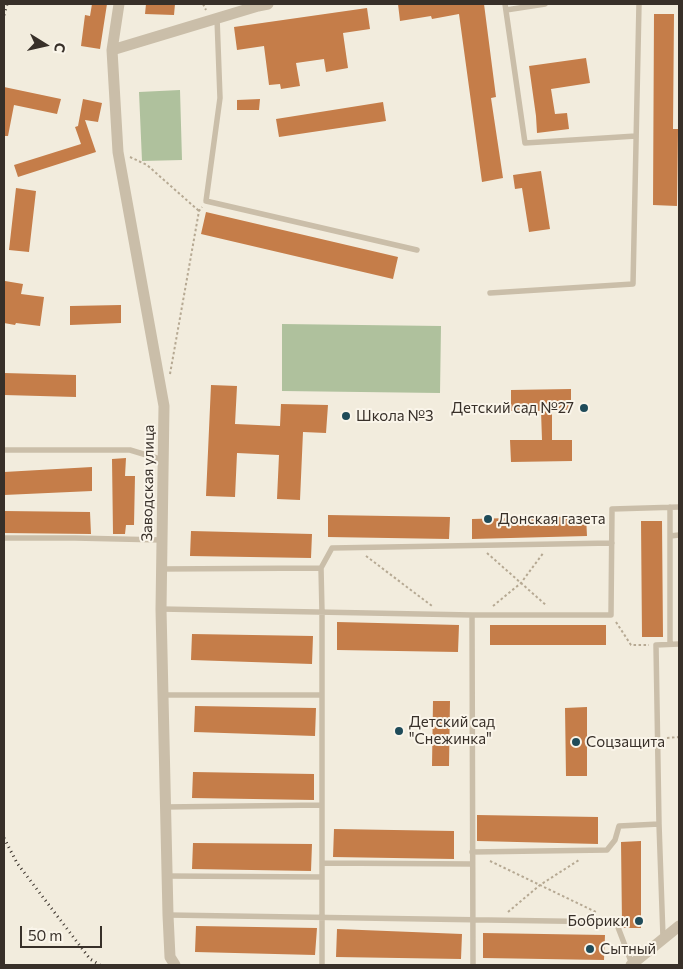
<!DOCTYPE html>
<meta charset="utf-8">
<style>
body{margin:0}
#map{position:relative;width:683px;height:969px;overflow:hidden;background:#f2ecdd;font-family:Commissioner,sans-serif}
canvas{display:block}
.frame{position:absolute;inset:0;border:5px solid #383029;pointer-events:none}
.north{position:absolute;left:20px;top:20px;width:50px;height:50px;-webkit-text-stroke:4px #faf5ea;paint-order:stroke;rotate:100deg;font-size:14px;font-weight:700;line-height:20px;text-align:center;color:#383029}
.north::after{content:'';display:block;margin:auto;width:18px;height:22px;background:#383029;clip-path:polygon(50% 0,100% 100%,50% 72%,0 100%)}
.scale{position:absolute;left:20px;top:926px;width:82px;height:22px;box-sizing:border-box;border:2px solid #383029;border-top:0;padding-left:6px;font-size:15px;line-height:18px;white-space:nowrap;color:#383029;-webkit-text-stroke:4px #faf5ea;paint-order:stroke}
</style>
<div id="map">
<canvas width="683" height="969"></canvas>
<div class="frame"></div>
<div class="north">С</div>
<div class="scale">50 m</div>
</div>
<script>
const c = document.querySelector('canvas').getContext('2d');
c.lineJoin = 'round';
function paint(path, color) {
  c.fillStyle = color;
  c.fill(path, 'evenodd');
}
function poly(rows) {
  const path = new Path2D();
  for (const r of rows) {
    path.moveTo(r[0], r[1]);
    for (let i = 2; i < r.length; i += 2) path.lineTo(r[i], r[i + 1]);
  }
  return path;
}
function strokePath(path, color, width, dash) {
  c.strokeStyle = color;
  c.lineWidth = width;
  c.lineCap = dash ? 'butt' : 'round';
  c.setLineDash(dash || []);
  c.stroke(path);
}
function drawText(font, color, halo, rows, align = 'center') {
  c.font = font + ' Commissioner,sans-serif';
  c.lineWidth = 4;
  c.setLineDash([]);
  c.textBaseline = 'middle';
  c.strokeStyle = halo;
  c.fillStyle = color;
  for (const [text, x, y, turn = 0] of rows) {
    c.save();
    c.translate(x, y);
    c.rotate((+turn || 0) * Math.PI / 180);
    c.textAlign = isNaN(turn) ? turn : align;
    if (halo) c.strokeText(text, 0, 0);
    c.fillText(text, 0, 0);
    c.restore();
  }
}
paint(poly([
 [180,90,182,160,142,161,139,92],
 [282,324,441,326,440,393,282,391]
]), '#afc19d');
paint(poly([
 [92,4,107,4,100,49,81,46,85,15,90,16],
 [146,4,175,4,174,15,145,14],
 [398,4,484,4,496,97,491,98,503,178,482,182,459,14,432,19,431,16,400,21],
 [367,8,370,29,343,33,348,68,326,72,324,59,296,63,300,86,281,89,280,84,269,85,264,46,237,50,234,27],
 [654,14,674,14,673,129,678,129,677,206,653,205],
 [586,58,590,83,551,89,555,114,567,113,569,129,537,133,536,116,529,66],
 [4,87,61,99,57,114,14,105,8,136,4,136],
 [83,99,102,103,98,122,85,120,96,152,18,177,14,165,81,144,75,127,78,126],
 [260,99,259,110,237,110,237,100],
 [383,102,386,121,279,137,276,119],
 [541,171,550,229,529,232,522,188,515,189,513,175],
 [16,188,36,191,29,252,9,250],
 [206,212,398,257,393,279,201,234],
 [5,281,23,284,21,294,44,297,40,326,16,323,15,325,4,323,4,290],
 [121,305,121,323,70,325,70,306],
 [4,373,76,375,76,397,4,395],
 [211,385,237,386,235,424,280,426,281,404,328,405,326,433,303,432,300,500,277,499,279,455,237,453,235,497,206,496],
 [571,389,571,410,552,410,552,440,572,440,572,461,511,462,510,440,542,440,541,411,511,411,511,390],
 [126,458,125,476,135,476,134,525,126,525,125,534,113,534,112,459],
 [92,467,92,491,4,495,4,472],
 [4,511,90,512,91,534,4,533],
 [328,515,450,517,449,539,328,537],
 [586,516,587,536,472,539,472,519],
 [641,521,662,521,663,637,642,637],
 [191,531,312,534,311,558,190,556],
 [337,622,459,625,458,652,337,650],
 [490,625,606,625,606,645,490,645],
 [192,634,313,636,312,664,191,660],
 [433,701,450,701,449,766,432,766],
 [195,706,316,708,315,736,194,732],
 [587,707,587,776,566,776,565,708],
 [193,772,314,774,314,800,192,798],
 [477,815,598,817,598,844,477,841],
 [334,829,454,831,454,859,333,857],
 [641,841,641,928,623,928,622,924,621,842],
 [193,843,312,844,311,871,192,869],
 [196,926,317,928,315,955,195,952],
 [337,929,462,934,461,959,336,957],
 [483,933,605,935,604,960,483,958]
]), '#c57d49');
strokePath(poly([
 [203,4,206,10],
 [130,157,147,165,199,211],
 [170,374,199,211,202,207],
 [487,553,547,606],
 [366,556,432,606],
 [493,606,521,583,544,552],
 [616,622,631,645,649,645],
 [667,738,679,737],
 [490,861,598,913],
 [508,912,540,885,579,860]
]), '#b6a993', 2, [2.5, 2.5]);
strokePath(poly([
 [505,4,525,143,636,136],
 [506,10,545,4],
 [217,18,220,98,206,201,417,250],
 [490,293,633,284,639,4],
 [4,450,130,450,163,460],
 [670,507,670,644],
 [670,536,679,535],
 [4,538,75,538,162,540],
 [321,568,332,548,612,543],
 [161,569,321,568,322,612,322,965],
 [161,609,472,615,611,615,612,509,679,507],
 [472,615,473,965],
 [163,695,322,695],
 [165,807,322,805],
 [472,852,607,850,615,840,619,826,659,824],
 [322,863,472,864],
 [167,876,322,877],
 [168,915,616,922,632,964],
 [663,937,659,824,656,645,679,644]
]), '#cabea9', 5.5);
strokePath(poly([
 [119,4,112,50,118,152,164,406,161,609,168,915,170,957,175,965],
 [112,50,258,6,268,4],
 [631,965,679,926]
]), '#cabea9', 11);
strokePath(poly([
 [4,15,7,4],
 [4,838,17,863,90,959,100,965]
]), '#383029', 3, [1, 4]);
for (const [x, y, r, color] of [
 [584,408,5,"#1f4b59"],
 [346,416,5,"#1f4b59"],
 [488,519,5,"#1f4b59"],
 [399,731,5,"#1f4b59"],
 [576,742,5,"#1f4b59"],
 [639,921,5,"#1f4b59"],
 [590,949,5,"#1f4b59"]
]) {
  const dot = new Path2D();
  dot.arc(x, y, r, 0, 2 * Math.PI);
  c.fillStyle = color;
  c.fill(dot);
  strokePath(dot, '#faf5ea', 2);
}
drawText('15px', '#383029', '#faf5ea', [
 ["Детский сад №27",574,408,"right"],
 ["Школа №3",356,416],
 ["Донская газета",498,519],
 ["Детский сад",409,722],
 ["\"Снежинка\"",409,739],
 ["Соцзащита",586,742],
 ["Бобрики",629,921,"right"],
 ["Сытный",600,949]
], 'left');
drawText('15px', '#383029', '#faf5ea', [
 ["Заводская улица",148,483,-89]
]);
</script>
